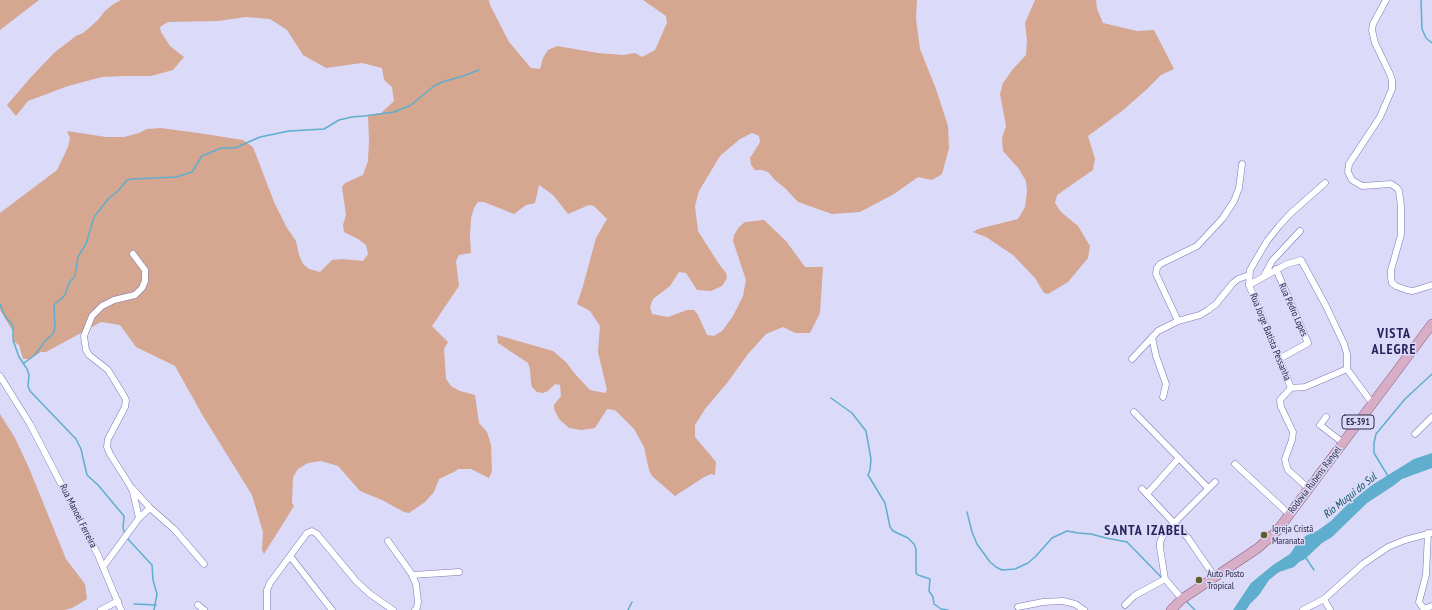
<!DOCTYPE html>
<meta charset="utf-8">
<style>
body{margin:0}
canvas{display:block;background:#dbdaf8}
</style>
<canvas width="1432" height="610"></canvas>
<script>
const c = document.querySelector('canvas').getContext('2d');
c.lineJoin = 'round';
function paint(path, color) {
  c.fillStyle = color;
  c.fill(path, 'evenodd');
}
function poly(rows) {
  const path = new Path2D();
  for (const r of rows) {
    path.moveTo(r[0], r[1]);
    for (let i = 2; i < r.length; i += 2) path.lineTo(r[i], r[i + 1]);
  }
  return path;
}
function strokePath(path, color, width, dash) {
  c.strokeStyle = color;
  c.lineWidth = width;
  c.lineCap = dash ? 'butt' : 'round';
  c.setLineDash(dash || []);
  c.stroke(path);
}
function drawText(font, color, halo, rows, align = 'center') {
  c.font = font + ' "PT Sans Narrow",sans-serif';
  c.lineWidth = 3;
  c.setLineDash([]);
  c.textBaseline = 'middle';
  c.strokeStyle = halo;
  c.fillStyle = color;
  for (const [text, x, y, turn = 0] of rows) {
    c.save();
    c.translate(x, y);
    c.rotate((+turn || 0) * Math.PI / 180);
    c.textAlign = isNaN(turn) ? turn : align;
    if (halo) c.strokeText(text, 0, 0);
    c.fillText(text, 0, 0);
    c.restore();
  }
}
paint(poly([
 [0,0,39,0,0,30],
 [121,0,489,0,490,5,509,42,531,68,540,69,543,58,548,50,557,46,598,53,623,55,635,53,642,57,655,50,667,23,666,16,643,0,917,0,916,19,920,49,936,89,948,126,949,148,942,174,932,180,918,177,894,194,860,212,832,214,798,202,785,188,776,181,768,172,762,170,755,170,751,165,750,158,760,142,759,136,752,133,740,139,720,156,699,191,695,206,698,231,719,264,726,273,727,278,722,286,711,291,697,290,686,273,679,272,670,286,653,299,650,307,652,314,668,317,687,310,694,310,698,315,707,335,714,336,722,331,733,316,743,296,746,280,733,241,734,235,739,227,745,222,764,220,786,241,805,267,823,267,820,313,810,333,795,333,783,327,766,334,748,354,727,383,705,409,695,425,695,437,716,462,715,475,711,474,704,477,675,496,652,476,649,470,644,447,634,429,615,410,607,409,595,428,581,430,569,428,559,419,554,409,554,405,561,396,560,385,555,384,548,391,543,393,537,392,532,387,531,383,530,369,528,363,498,343,497,335,553,351,566,362,575,374,590,390,605,393,607,390,598,352,600,326,590,311,577,304,583,286,596,238,607,219,594,206,589,205,568,214,553,195,539,185,535,203,526,205,514,214,484,202,478,202,474,208,471,218,470,237,471,253,459,255,456,261,459,286,432,326,448,342,444,349,446,379,451,386,460,391,475,395,479,423,487,432,491,445,492,471,489,478,471,469,458,469,456,471,439,479,434,492,425,502,409,513,404,512,382,500,360,491,338,466,321,461,308,463,298,469,293,477,292,503,294,506,264,554,262,550,263,532,252,495,203,416,175,366,136,347,120,325,101,322,46,352,41,352,29,359,23,359,19,345,13,341,14,333,0,310,0,213,57,170,68,147,70,138,67,131,106,137,124,137,139,133,147,129,161,128,198,133,243,140,253,147,274,202,287,228,296,241,299,255,303,264,309,269,320,272,332,260,342,259,363,261,368,254,366,245,358,239,344,232,343,225,346,215,342,187,345,183,363,175,368,161,369,140,368,116,381,113,394,101,392,87,384,80,382,68,362,63,326,68,303,55,287,30,270,19,246,17,218,21,168,22,160,27,161,32,170,46,184,57,173,70,151,76,125,76,102,77,68,86,28,101,16,116,7,105,32,76,55,52,76,36,83,33,98,20,104,12,112,5],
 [1035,0,1096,0,1097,9,1103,23,1137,31,1154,30,1174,69,1161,75,1146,90,1122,111,1088,136,1095,159,1093,170,1057,195,1055,203,1061,212,1078,226,1090,246,1088,258,1068,282,1048,294,1044,293,1035,278,1013,255,986,237,973,232,978,229,1018,219,1025,207,1027,191,1026,181,1019,169,1003,151,1002,138,1006,126,1000,94,1003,83,1013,69,1026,55,1027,40,1025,23],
 [0,414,15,438,29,468,66,559,85,584,87,599,72,608,65,610,0,610]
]), '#d5a690');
paint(poly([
 [1432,453,1432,468,1402,479,1393,486,1367,503,1332,537,1322,543,1305,559,1299,562,1294,567,1279,572,1269,580,1259,595,1250,604,1246,610,1233,610,1251,583,1273,565,1290,554,1298,542,1307,535,1317,531,1331,521,1347,505,1372,485,1414,459]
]), '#5faecd');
strokePath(poly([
 [1421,0,1422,29,1426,38,1432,43],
 [0,304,5,316,13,326,13,340,19,357,27,369,29,375,28,386,30,391,76,439,81,449,87,475,98,485,124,516,123,528,125,534],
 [24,363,35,355,46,340,53,334,55,328,54,305,65,295,69,283,75,276,78,257,86,244,94,217,109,198,118,191,127,180,132,179,176,177,192,172,202,156,221,148,235,148,260,137,289,131,324,129,339,120,352,117,364,116,394,112,411,105,434,86,442,82,463,76,479,70],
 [831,398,852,413,866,431,871,459,870,470,868,475,885,503,890,527,893,531,908,538,914,544,916,549,916,573,918,575,930,579,929,591,933,597,934,604,941,609,948,610],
 [1388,476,1374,453,1374,443,1376,434,1405,399,1432,374],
 [967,512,972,532,977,544,990,562,996,567,1002,570,1015,569,1028,563,1036,556,1052,538,1067,531,1078,533,1091,534,1106,538,1127,542,1162,578],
 [127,538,152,565,153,580,157,594,154,610],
 [1306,558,1314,570],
 [1185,600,1195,610],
 [134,604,156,605],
 [628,610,632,602]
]), '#5faecd', 1.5);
const minor = poly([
 [1386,0,1373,24,1372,30,1375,43,1390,74,1392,80,1392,89,1380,117,1349,164,1348,172,1352,180,1362,186,1391,184,1397,188,1399,191,1401,206,1401,235,1391,270,1391,278,1392,283,1396,286,1407,290,1413,291,1432,285],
 [1325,183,1291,213,1279,226,1267,241,1250,270,1249,285,1291,388,1305,387,1347,369],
 [133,254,145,270,145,281,142,288,135,295,114,300,102,306,92,316,84,336,86,350,89,355,108,370,124,396,126,400,125,407,108,439,107,447,110,454,129,484,133,492,139,518],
 [1276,269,1308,343,1279,359],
 [1264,276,1272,261,1300,231],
 [1249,285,1287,264,1301,260,1326,306,1344,344,1347,354,1347,369,1372,403],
 [1178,321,1156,274,1157,268,1160,264,1197,246,1223,218,1234,201,1239,188,1242,164],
 [1152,337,1156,356,1166,384,1163,397],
 [1132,359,1158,331,1178,321,1200,315,1208,310,1216,304,1233,283,1238,279,1249,275],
 [0,376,30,424,98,555,121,610],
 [1291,388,1280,400,1281,407,1293,432,1292,440,1285,459,1286,464,1288,470,1308,488],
 [1134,412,1208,488],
 [1326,417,1320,425,1342,442],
 [1415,434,1432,417],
 [1235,464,1289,514],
 [132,488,150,508],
 [1142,489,1188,538,1214,576],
 [1147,494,1179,458],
 [1428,533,1426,575,1419,602,1423,608,1426,608,1432,606],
 [388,541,411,573,416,584,418,602,417,608,415,610],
 [290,556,332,610],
 [103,567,139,518,150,508,174,529,204,564],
 [412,575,459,572],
 [1182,599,1165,579,1160,548,1160,542,1165,532,1215,482],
 [1324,599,1330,610],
 [198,605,204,610],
 [1125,605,1134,596,1165,579],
 [1018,607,1043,602,1063,601,1075,604,1084,610],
 [101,610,118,601],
 [267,610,267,590,270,583,307,533,312,531,317,534,356,581,370,594,393,610],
 [1303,610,1324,599,1363,564,1388,547,1405,540,1432,533]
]);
const primary = poly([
 [1171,610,1182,599,1258,548,1277,531,1432,324]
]);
strokePath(minor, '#7c77bb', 7);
strokePath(primary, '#8a5d80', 10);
strokePath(minor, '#fff', 6);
strokePath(primary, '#d7aec5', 9);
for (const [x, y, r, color] of [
 [1264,535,4,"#5f5d29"],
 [1199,580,4,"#5f5d29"]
]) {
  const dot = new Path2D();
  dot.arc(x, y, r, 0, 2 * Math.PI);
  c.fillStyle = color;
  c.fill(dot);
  strokePath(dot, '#dbdaf8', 1.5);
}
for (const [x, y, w] of [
 [1358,422,32]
]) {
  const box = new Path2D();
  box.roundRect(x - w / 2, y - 7, w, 14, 3);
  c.fillStyle = '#dbdaf8';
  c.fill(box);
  strokePath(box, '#2e2c48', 1);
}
drawText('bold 9px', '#2e2c48', null, [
 ["ES-391",1358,422]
]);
drawText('10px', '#2e2c48', '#dbdaf8', [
 ["Rua Pedro Lopes",1293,310,66],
 ["Rua Jorge Batista Pessanha",1270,337,68],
 ["Rodovia Rubens Rangel",1315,480,-53],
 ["Rua Manoel Ferreira",78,516,63]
]);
drawText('10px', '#2e2c48', '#dbdaf8', [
 ["Igreja Cristã",1272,529],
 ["Maranata",1272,541],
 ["Auto Posto",1207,574],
 ["Tropical",1207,586]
], 'left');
drawText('italic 11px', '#094e64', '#dbdaf8', [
 ["Rio Muqui do Sul",1350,496,-39]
]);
c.letterSpacing = '1px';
drawText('bold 14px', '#291f5a', '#dbdaf8', [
 ["VISTA",1394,334],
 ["ALEGRE",1394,350],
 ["SANTA IZABEL",1146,531]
]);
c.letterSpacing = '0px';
</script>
